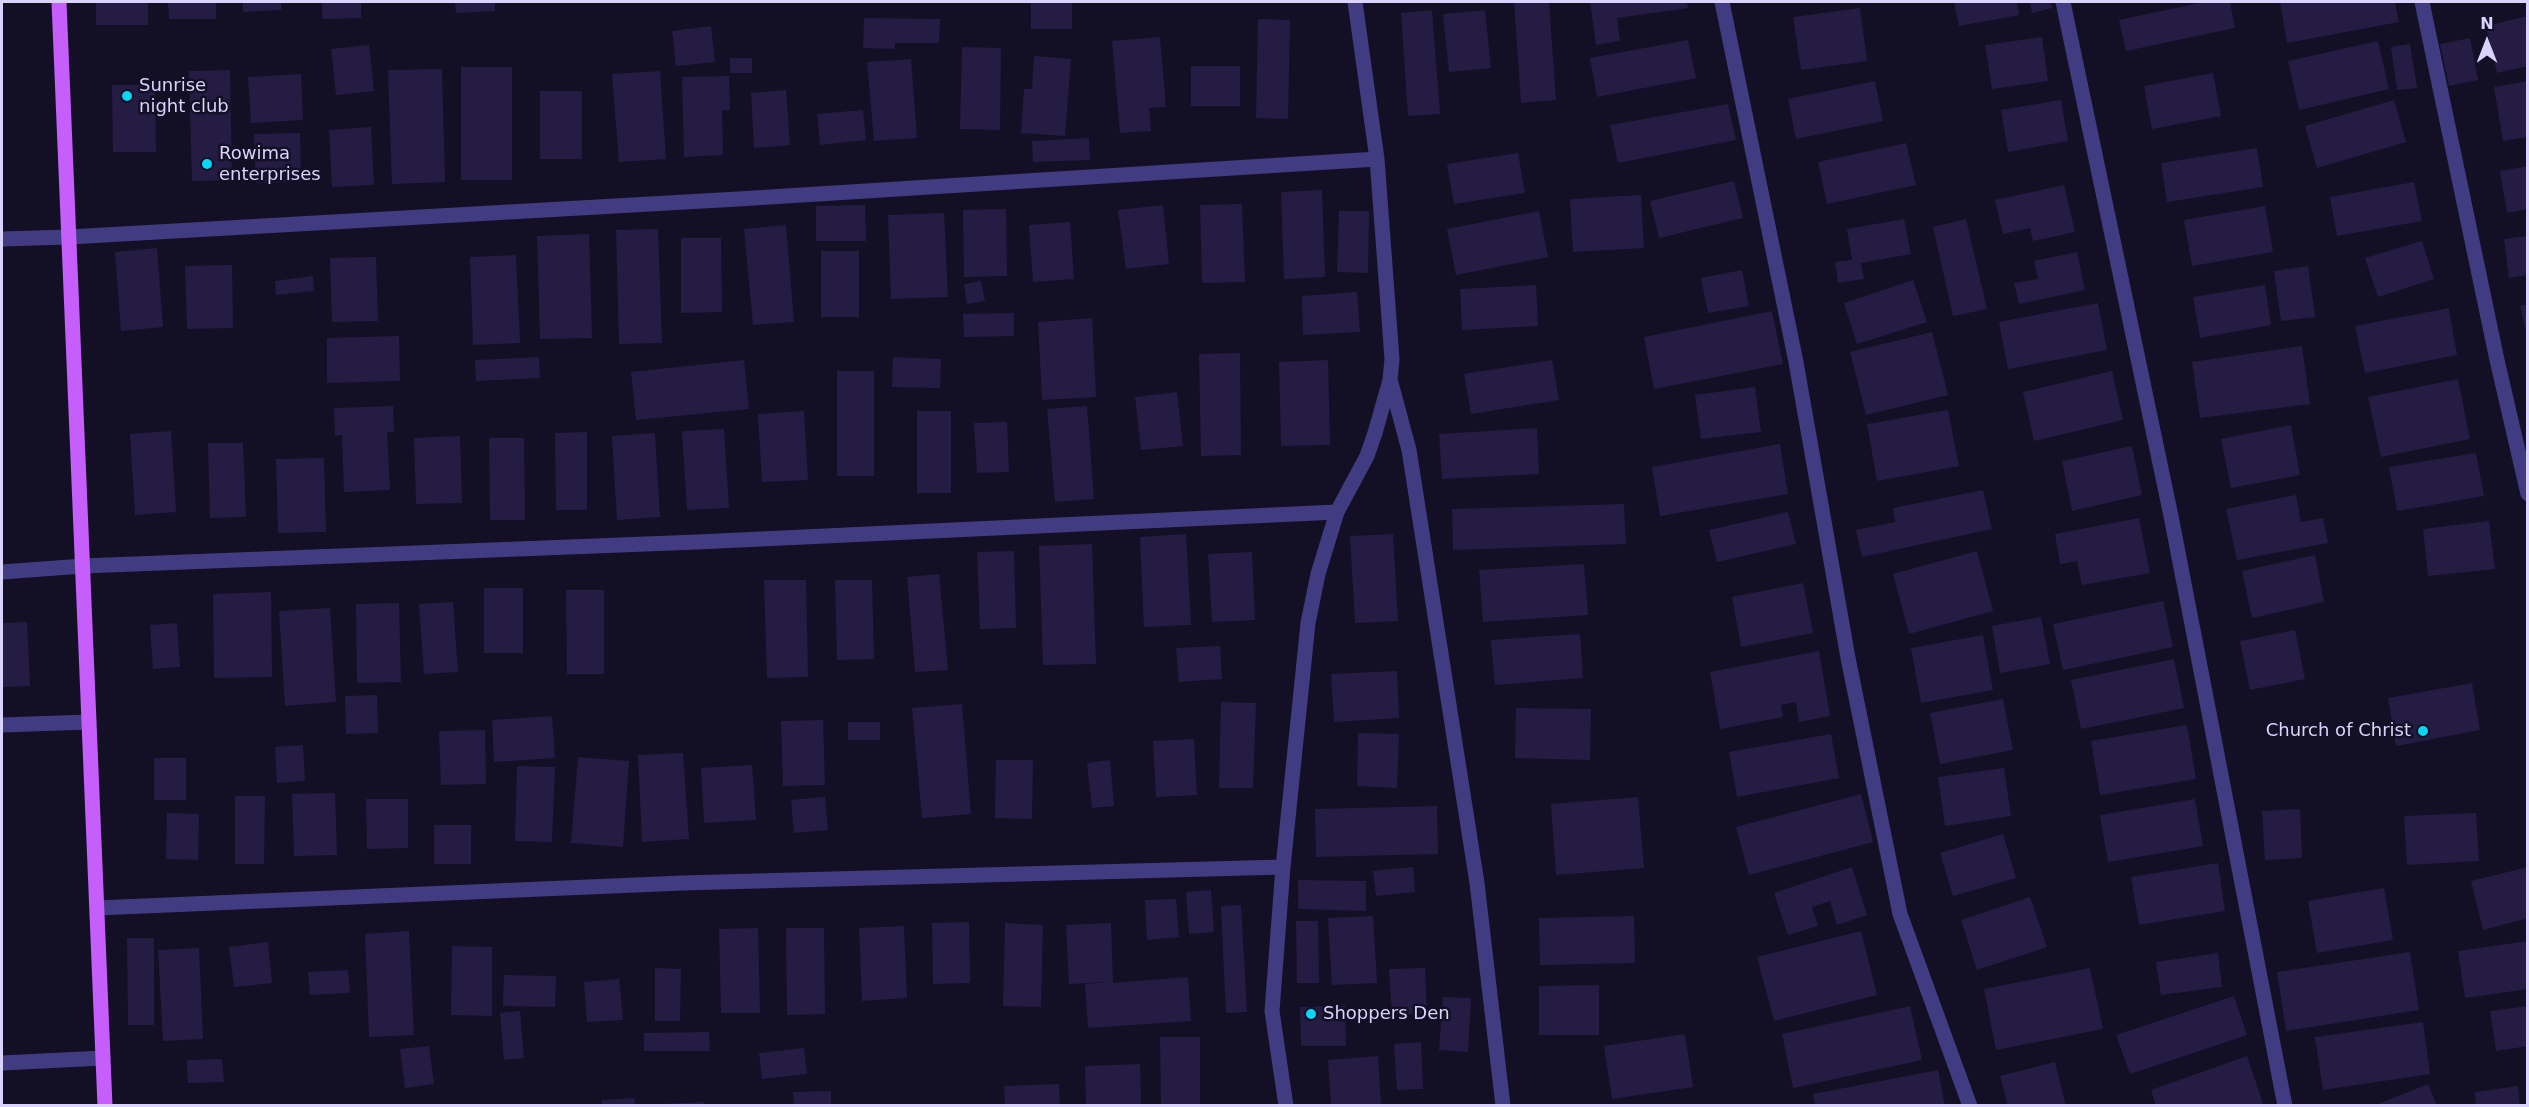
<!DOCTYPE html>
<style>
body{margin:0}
#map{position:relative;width:2529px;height:1107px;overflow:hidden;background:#130f24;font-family:"DejaVu Sans",sans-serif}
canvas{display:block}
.frame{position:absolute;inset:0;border:3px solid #dad3fe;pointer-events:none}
.north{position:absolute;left:2457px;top:12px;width:60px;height:60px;-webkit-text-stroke:4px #130f24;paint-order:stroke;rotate:0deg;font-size:16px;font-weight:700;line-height:24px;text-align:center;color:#dad3fe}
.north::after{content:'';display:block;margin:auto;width:21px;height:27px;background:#dad3fe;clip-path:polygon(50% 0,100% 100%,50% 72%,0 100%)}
</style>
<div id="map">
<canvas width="2529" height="1107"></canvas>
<div class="frame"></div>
<div class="north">N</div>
</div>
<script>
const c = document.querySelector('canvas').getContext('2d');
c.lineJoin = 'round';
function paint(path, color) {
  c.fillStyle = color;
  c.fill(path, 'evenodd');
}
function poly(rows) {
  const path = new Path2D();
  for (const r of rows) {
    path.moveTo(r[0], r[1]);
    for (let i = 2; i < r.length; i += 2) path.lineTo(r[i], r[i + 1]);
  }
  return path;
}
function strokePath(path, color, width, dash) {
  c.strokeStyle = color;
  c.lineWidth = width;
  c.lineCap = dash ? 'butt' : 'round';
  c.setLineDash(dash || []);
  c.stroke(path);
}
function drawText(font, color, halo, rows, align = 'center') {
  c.font = font + ' "DejaVu Sans",sans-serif';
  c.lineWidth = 5;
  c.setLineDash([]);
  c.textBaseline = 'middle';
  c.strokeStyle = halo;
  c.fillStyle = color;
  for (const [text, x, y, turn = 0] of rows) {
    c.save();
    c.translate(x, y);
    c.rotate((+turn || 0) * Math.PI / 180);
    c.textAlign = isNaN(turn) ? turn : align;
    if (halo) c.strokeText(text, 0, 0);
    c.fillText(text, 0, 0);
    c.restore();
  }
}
paint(poly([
 [96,2,148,2,148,25,96,25],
 [168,2,216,2,216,19,169,19],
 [243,2,281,2,281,10,243,12],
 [322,2,361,2,361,18,322,19],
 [455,2,495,2,495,11,456,13],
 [1031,2,1072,2,1072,29,1031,29],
 [1514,2,1549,2,1556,100,1521,103],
 [1590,2,1687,2,1688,8,1617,18,1620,41,1596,45],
 [1954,2,2017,2,2019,15,1959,26],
 [2030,2,2051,2,2052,8,2032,13],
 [2204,2,2230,2,2235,28,2126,51,2119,20],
 [2280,2,2395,2,2399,22,2287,43],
 [1860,8,1867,61,1801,70,1793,17],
 [1432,10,1440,114,1408,116,1401,13],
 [1485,10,1491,68,1449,72,1443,14],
 [2528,16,2528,66,2497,73,2486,26],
 [864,18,940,19,939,43,895,43,895,49,863,48],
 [1258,19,1290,20,1288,119,1256,118],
 [711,26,715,62,676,66,672,31],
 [1160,37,1166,107,1149,108,1151,131,1120,133,1112,41],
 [2042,37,2048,81,1992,89,1985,45],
 [2470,38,2478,80,2449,86,2440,44],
 [1688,40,1696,78,1597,97,1590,58],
 [2378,41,2389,89,2299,110,2288,61],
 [2410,44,2417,88,2397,90,2391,47],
 [369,45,374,91,336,95,331,49],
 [962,47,1001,48,1000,130,960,129],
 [1034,56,1071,59,1065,136,1021,133,1024,89,1032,89],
 [730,58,752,58,752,73,730,73],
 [911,59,917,138,874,141,867,62],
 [1191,66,1240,66,1240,106,1191,106],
 [461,67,512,67,512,180,461,180],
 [442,69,445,182,392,184,388,70],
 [230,70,232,180,192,181,189,71],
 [660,71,666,159,619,162,612,74],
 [2213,73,2221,116,2152,129,2144,86],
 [301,74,303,120,251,123,248,77],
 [729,76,730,110,722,110,723,155,684,157,682,77],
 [1875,81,1883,121,1796,139,1788,99],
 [2528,81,2528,137,2503,141,2494,87],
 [112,85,155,85,156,152,113,152],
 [786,90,790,145,754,148,751,93],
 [540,91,582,91,582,159,540,159],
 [2061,100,2068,141,2008,152,2001,110],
 [2394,100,2406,142,2317,168,2305,126],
 [1728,104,1736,140,1618,163,1610,125],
 [863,110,866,140,820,145,817,114],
 [371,127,374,185,332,187,329,130],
 [300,133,301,182,256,183,254,134],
 [1089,138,1090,160,1033,162,1032,141],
 [1906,143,1916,185,1827,204,1818,162],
 [2257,148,2263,187,2167,202,2161,163],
 [1518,153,1525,193,1454,204,1447,164],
 [2528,166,2528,209,2507,213,2500,171],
 [1734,181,1743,218,1659,238,1650,201],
 [2414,182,2422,221,2337,236,2330,197],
 [2064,185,2075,232,2033,241,2030,228,2003,234,1995,200],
 [1322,190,1325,277,1284,279,1281,192],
 [1641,195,1644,248,1573,252,1570,199],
 [1242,204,1245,282,1202,283,1200,205],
 [865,205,866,241,816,241,816,206],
 [1163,205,1169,264,1126,269,1118,210],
 [2265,206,2273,252,2192,266,2184,220],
 [1006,209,1007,276,964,277,963,210],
 [1339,211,1369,211,1368,273,1337,272],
 [1539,211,1548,257,1456,275,1447,229],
 [944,213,948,297,891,299,888,215],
 [1904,219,1911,254,1861,263,1864,279,1838,283,1835,262,1852,260,1847,229],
 [1966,219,1987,309,1953,316,1933,227],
 [1070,222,1074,279,1033,282,1029,225],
 [786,225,794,322,753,325,744,229],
 [658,229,662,343,619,344,616,230],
 [589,234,592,338,540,339,537,236],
 [2528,236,2528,275,2509,278,2504,239],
 [681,238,721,238,722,312,681,313],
 [2422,241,2434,279,2378,297,2365,258],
 [157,248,163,327,121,331,115,252],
 [821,251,859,251,859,317,821,317],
 [2077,252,2085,290,2019,304,2014,283,2038,279,2034,261],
 [516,255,520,343,473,345,470,257],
 [376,257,378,321,332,322,330,258],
 [232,265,233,328,187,329,185,266],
 [2308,266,2315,317,2281,321,2274,271],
 [1742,270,1749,306,1708,313,1701,278],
 [313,276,314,291,276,295,275,281],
 [1913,280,1927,322,1857,344,1844,303],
 [981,281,985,301,967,304,964,284],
 [1536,285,1538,326,1462,330,1460,289],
 [2265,285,2271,325,2200,338,2193,297],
 [1357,292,1360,332,1303,335,1302,296],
 [2098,303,2107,350,2008,369,1999,322],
 [2528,304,2528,335,2527,335,2520,306],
 [2449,308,2457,355,2365,373,2355,326],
 [1772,311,1783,364,1654,389,1644,337],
 [1014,313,1014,336,964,337,963,314],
 [1092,318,1096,397,1042,400,1038,322],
 [1932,332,1948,395,1866,415,1850,352],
 [399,336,400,381,327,383,327,338],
 [2302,346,2310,404,2200,418,2192,362],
 [1240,353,1241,455,1201,456,1199,354],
 [539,357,540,378,476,381,475,360],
 [893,357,941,359,940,388,892,387],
 [744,360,749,409,636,420,631,372],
 [1328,360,1330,445,1281,446,1279,362],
 [1552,360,1559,400,1471,414,1464,374],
 [837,371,874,371,874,476,837,476],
 [2112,371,2123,420,2034,441,2023,392],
 [2458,379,2470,439,2381,457,2368,397],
 [1755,387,1761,432,1701,439,1695,395],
 [1177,392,1183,446,1141,450,1135,397],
 [393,406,394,432,387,432,390,490,344,492,342,435,335,436,334,408],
 [1087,406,1094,499,1055,502,1047,409],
 [1948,410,1959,466,1877,481,1867,424],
 [804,411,808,480,762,482,758,414],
 [917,411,951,411,951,493,917,493],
 [1007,422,1009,472,977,473,974,423],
 [2291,425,2300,475,2231,488,2221,439],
 [1537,428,1539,474,1442,479,1439,434],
 [724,429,729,508,687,510,682,431],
 [171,431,176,512,135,515,130,434],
 [587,432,587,510,556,510,555,433],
 [655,433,660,517,617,520,612,436],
 [460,436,462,503,416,504,414,438],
 [489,438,524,438,525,520,490,520],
 [208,443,243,443,246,517,210,518],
 [1780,444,1788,494,1660,516,1652,467],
 [2132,446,2142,495,2072,511,2062,461],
 [2476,453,2484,496,2397,511,2389,467],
 [324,458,326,532,278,533,276,459],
 [1983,490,1992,529,1862,557,1856,530,1895,522,1893,508],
 [2296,495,2301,522,2323,518,2328,543,2237,560,2226,509],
 [1624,504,1626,544,1453,550,1452,509],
 [1788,512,1796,544,1717,562,1709,530],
 [2139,518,2150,573,2082,585,2077,561,2060,564,2055,534],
 [2489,521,2495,569,2428,576,2423,529],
 [1186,534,1191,625,1144,627,1140,537],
 [1393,534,1398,621,1355,623,1350,536],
 [1092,544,1096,664,1043,665,1039,546],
 [1014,551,1016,628,980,629,977,552],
 [1977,551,1993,611,1909,634,1893,574],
 [1252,552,1255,620,1212,622,1208,554],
 [2315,555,2324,602,2252,618,2242,571],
 [1584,564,1588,615,1483,622,1479,570],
 [939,574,948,670,915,672,907,577],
 [764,580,806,580,808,677,767,678],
 [835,580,872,580,874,659,837,660],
 [1803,583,1813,633,1741,647,1732,597],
 [484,588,523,588,523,653,484,653],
 [566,590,604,590,604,674,567,674],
 [271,592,272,677,214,678,213,594],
 [2163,601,2173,647,2063,670,2053,624],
 [453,602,458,672,424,674,419,604],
 [399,603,401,682,357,683,356,604],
 [330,608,336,702,285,706,279,611],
 [2041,617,2050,664,2000,673,1992,626],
 [27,622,30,686,2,687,2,623],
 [177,623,180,667,153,669,150,625],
 [2295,630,2305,679,2250,690,2240,641],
 [1580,634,1583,678,1495,685,1491,640],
 [1983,635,1993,690,1921,703,1911,648],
 [1220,646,1222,679,1179,682,1176,648],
 [1819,651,1830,716,1799,722,1796,702,1781,705,1783,717,1720,729,1710,672],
 [2174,659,2184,708,2081,729,2071,680],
 [1397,671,1399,718,1334,722,1331,674],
 [2472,683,2480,730,2396,746,2388,698],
 [377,695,378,733,346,734,345,696],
 [2003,699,2013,750,1940,764,1930,713],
 [1221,702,1256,703,1253,788,1219,788],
 [962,704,971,814,922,818,912,708],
 [1516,708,1591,709,1590,760,1515,758],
 [552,716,555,758,494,762,492,720],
 [823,720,825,785,783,786,781,721],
 [848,722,880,722,880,740,848,740],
 [2187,725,2196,779,2100,795,2091,741],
 [485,730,486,784,441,785,439,731],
 [1358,733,1399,734,1397,788,1357,786],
 [1831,734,1839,778,1737,797,1729,752],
 [1194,739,1197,795,1156,797,1153,741],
 [303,745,305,781,277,783,275,747],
 [683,753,689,839,642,842,638,755],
 [578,757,629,761,623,847,571,843],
 [154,758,186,758,186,800,154,800],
 [996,760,1033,760,1032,819,995,818],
 [1110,760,1114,806,1092,808,1087,763],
 [752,765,756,820,704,823,701,768],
 [517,766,555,767,552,842,515,841],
 [2004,768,2011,816,1945,826,1938,777],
 [335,793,337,855,294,856,292,794],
 [1861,794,1873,842,1749,875,1736,827],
 [235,796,265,796,264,864,235,864],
 [825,797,828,830,794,833,791,800],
 [1638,797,1644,868,1556,875,1551,804],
 [366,799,408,799,408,848,367,849],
 [2195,799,2203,846,2108,862,2100,815],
 [1437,806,1438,854,1316,857,1315,809],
 [2300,809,2302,858,2265,860,2262,811],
 [167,813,199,814,198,860,166,859],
 [2476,813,2479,861,2407,865,2404,816],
 [434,825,471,825,471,864,434,864],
 [2003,834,2016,878,1953,896,1940,853],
 [2218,863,2225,911,2139,925,2131,877],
 [1413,867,1415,892,1376,896,1373,871],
 [1852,867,1867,915,1837,925,1830,901,1812,907,1818,926,1788,935,1774,893],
 [2528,867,2528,918,2483,930,2471,881],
 [1298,880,1366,881,1366,911,1298,909],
 [2384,888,2393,940,2317,953,2308,901],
 [1211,890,1214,932,1189,934,1186,892],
 [2030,897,2047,947,1977,970,1961,920],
 [1176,899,1179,937,1147,940,1145,900],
 [1241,905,1247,1012,1226,1013,1221,906],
 [1373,916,1377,983,1332,985,1328,918],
 [1634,916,1635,963,1540,965,1539,918],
 [1296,921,1318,921,1319,983,1297,983],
 [969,922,970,983,933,984,932,923],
 [1005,923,1043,925,1041,1007,1003,1006],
 [1111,923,1113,983,1188,977,1191,1021,1088,1028,1085,984,1110,982,1069,984,1066,925],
 [904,926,907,998,862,1001,859,928],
 [758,928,760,1013,721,1013,719,929],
 [786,928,824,928,825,1014,787,1015],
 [409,931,414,1035,369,1037,365,934],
 [1861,931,1877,995,1774,1021,1757,957],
 [127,938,154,938,154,1025,128,1025],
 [2528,941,2528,989,2465,998,2458,951],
 [268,942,272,983,234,987,229,947],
 [452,946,492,947,492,1016,451,1015],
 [199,948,203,1039,163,1041,158,950],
 [2410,952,2419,1010,2286,1031,2277,972],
 [2218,953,2222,987,2161,995,2156,962],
 [655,968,681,969,680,1021,655,1021],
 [1425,968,1427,1013,1392,1015,1389,969],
 [2090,968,2103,1029,1996,1050,1984,989],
 [348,970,350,993,310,995,308,972],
 [504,975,556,976,555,1007,503,1006],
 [619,979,623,1020,587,1022,584,982],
 [1599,985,1599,1035,1539,1035,1539,986],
 [2234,996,2247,1035,2130,1074,2116,1035],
 [1443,997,1471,998,1468,1052,1439,1050],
 [1345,1006,1346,1046,1301,1046,1300,1007],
 [1910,1006,1922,1060,1793,1088,1782,1034],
 [2528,1006,2528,1046,2496,1051,2490,1011],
 [520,1011,524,1058,504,1060,500,1013],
 [2423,1022,2430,1074,2323,1090,2315,1037],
 [709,1032,710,1051,644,1051,644,1033],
 [1685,1034,1693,1087,1612,1099,1604,1046],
 [1160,1037,1200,1037,1200,1106,1161,1106],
 [1421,1042,1423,1089,1397,1090,1394,1044],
 [429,1046,434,1084,405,1088,400,1049],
 [804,1048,807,1074,762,1079,759,1053],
 [1378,1056,1381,1106,1331,1106,1328,1060],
 [2247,1056,2263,1103,2256,1106,2156,1106,2151,1090],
 [222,1059,224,1082,188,1083,187,1060],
 [2055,1062,2066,1106,2008,1106,2000,1076],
 [1140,1064,1141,1106,1086,1106,1085,1066],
 [1938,1070,1945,1106,1815,1106,1813,1094],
 [1059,1084,1060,1106,1005,1106,1004,1086],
 [2428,1084,2437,1106,2376,1106,2376,1105],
 [2518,1086,2520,1106,2476,1106,2475,1092],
 [831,1091,831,1106,794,1106,793,1092],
 [634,1098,635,1106,602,1106,602,1100],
 [704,1102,704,1106,662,1106,662,1104]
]), '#251c44');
strokePath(poly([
 [1722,2,1796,362,1848,658,1900,914,1970,1106],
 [2063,2,2171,516,2285,1106],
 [2422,2,2497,360,2528,494],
 [2,239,69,237,738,199,1377,159],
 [1391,383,1409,450,1477,883,1503,1106],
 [2,572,83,566,697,542,1337,512],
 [2,725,89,722],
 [97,908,682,883,1283,867],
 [2,1063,103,1058],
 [1286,1106,1272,1011,1283,867,1308,623,1318,574,1337,512,1367,456,1375,433,1390,380,1392,359,1377,159,1355,2]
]), '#413c82', 15);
strokePath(poly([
 [59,2,105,1106]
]), '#c55efa', 15);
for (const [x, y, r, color] of [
 [127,96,6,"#07d6f6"],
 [207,164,6,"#07d6f6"],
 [2423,731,6,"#07d6f6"],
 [1311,1014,6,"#07d6f6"]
]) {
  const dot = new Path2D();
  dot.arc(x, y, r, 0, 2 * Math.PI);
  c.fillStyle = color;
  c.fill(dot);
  strokePath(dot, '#130f24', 2);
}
drawText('18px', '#dad3fe', '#130f24', [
 ["Sunrise",139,86],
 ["night club",139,107],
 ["Rowima",219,154],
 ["enterprises",219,175],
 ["Church of Christ",2411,731,"right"],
 ["Shoppers Den",1323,1014]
], 'left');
</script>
